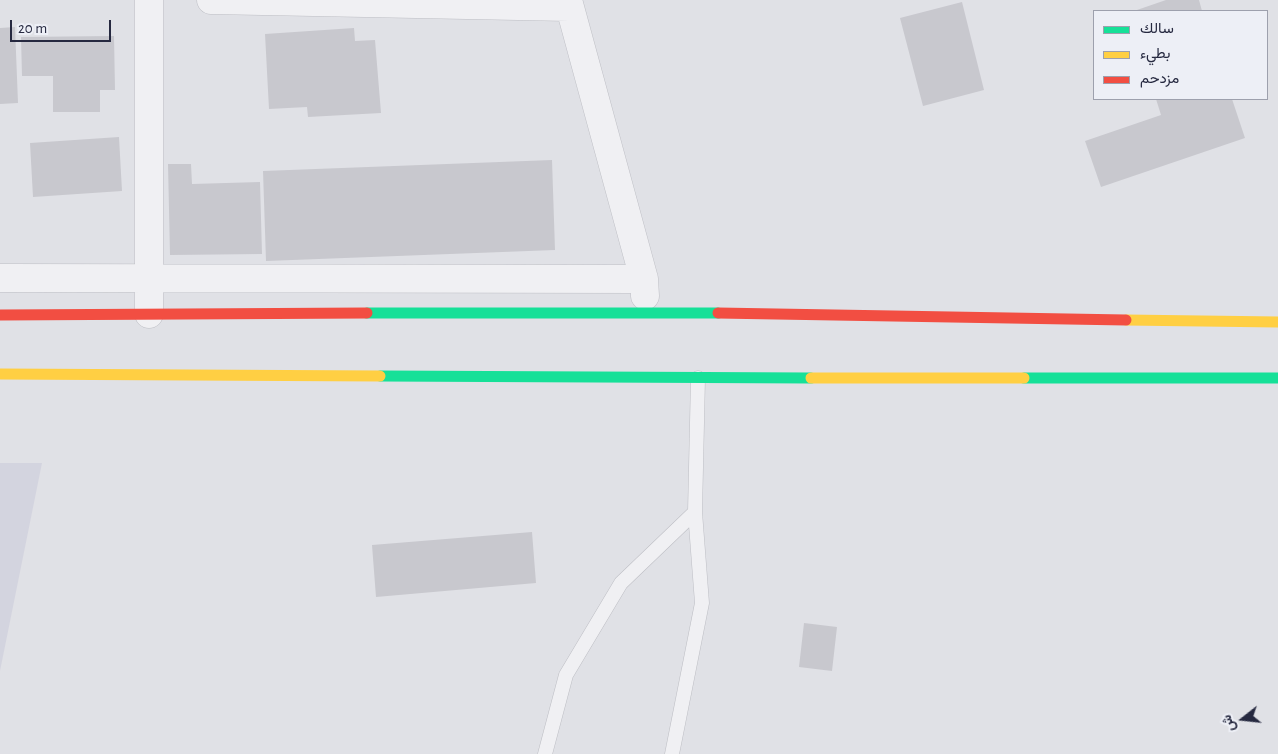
<!DOCTYPE html>
<meta charset="utf-8">
<style>
body{margin:0}
#map{position:relative;width:1278px;height:754px;overflow:hidden;background:#e0e1e6;font-family:"Alegreya Sans",Vazirmatn,sans-serif}
canvas{display:block}
.legend{position:absolute;left:1093px;top:10px;width:175px;height:90px;box-sizing:border-box;background:#edeff6;border:1px solid #9da0ad;margin:0;padding:6px 9px;list-style:none;font-size:15px;color:#262940}
.legend li{display:flex;align-items:center;gap:10px;height:25px}
.legend b{width:25px;border:1px solid #9da0ad}
.north{position:absolute;left:1218px;top:694px;width:50px;height:50px;-webkit-text-stroke:4px #edeff6;paint-order:stroke;rotate:254deg;font-size:14px;font-weight:700;line-height:20px;text-align:center;color:#262940}
.north::after{content:'';display:block;margin:auto;width:18px;height:22px;background:#262940;clip-path:polygon(50% 0,100% 100%,50% 72%,0 100%)}
.scale{position:absolute;left:10px;top:20px;width:101px;height:22px;box-sizing:border-box;border:2px solid #262940;border-top:0;padding-left:6px;font-size:15px;line-height:18px;white-space:nowrap;color:#262940;-webkit-text-stroke:4px #edeff6;paint-order:stroke}
</style>
<div id="map">
<canvas width="1278" height="754"></canvas>
<ul class="legend">
<li><b style="height:6px;background:#16e098"></b>سالك</li>
<li><b style="height:6px;background:#ffcf43"></b>بطيء</li>
<li><b style="height:6px;background:#f24e42"></b>مزدحم</li>
</ul>
<div class="north">ش</div>
<div class="scale">20 m</div>
</div>
<script>
const c = document.querySelector('canvas').getContext('2d');
c.lineJoin = 'round';
function paint(path, color) {
  c.fillStyle = color;
  c.fill(path, 'evenodd');
}
function poly(rows) {
  const path = new Path2D();
  for (const r of rows) {
    path.moveTo(r[0], r[1]);
    for (let i = 2; i < r.length; i += 2) path.lineTo(r[i], r[i + 1]);
  }
  return path;
}
function strokePath(path, color, width, dash) {
  c.strokeStyle = color;
  c.lineWidth = width;
  c.lineCap = dash ? 'butt' : 'round';
  c.setLineDash(dash || []);
  c.stroke(path);
}
paint(poly([
 [0,463,42,463,0,671]
]), '#d3d4df');
paint(poly([
 [1166,0,1199,0,1202,11,1134,11],
 [962,2,984,90,923,106,900,18],
 [15,27,18,103,0,104,0,28],
 [354,28,355,41,375,40,381,113,308,117,307,107,269,109,265,34],
 [114,36,115,90,100,90,100,112,53,112,53,76,22,76,21,37],
 [1156,99,1232,99,1245,138,1101,187,1085,141,1161,115],
 [119,137,122,191,33,197,30,143],
 [552,160,555,250,266,261,263,171],
 [168,164,191,164,192,184,260,182,262,254,170,255],
 [532,532,536,583,376,597,372,545],
 [804,623,837,627,832,671,799,667]
]), '#c8c8ce');
const lane = poly([
 [545,754,566,675,621,583,695,512],
 [672,754,702,603,695,512,698,378]
]);
const street = poly([
 [211,0,569,7],
 [568,0,644,279,645,296],
 [0,278,644,279],
 [149,314,149,0]
]);
strokePath(lane, '#bdbec4', 15);
strokePath(street, '#bdbec4', 29);
strokePath(lane, '#f0f0f3', 14);
strokePath(street, '#f0f0f3', 28);
strokePath(poly([
 [367,313,718,313],
 [380,376,811,378],
 [1024,378,1278,378]
]), '#16e098', 11);
strokePath(poly([
 [1126,320,1278,322],
 [0,374,380,376],
 [811,378,1024,378]
]), '#ffcf43', 11);
strokePath(poly([
 [718,313,1126,320],
 [0,315,367,313]
]), '#f24e42', 11);
</script>
